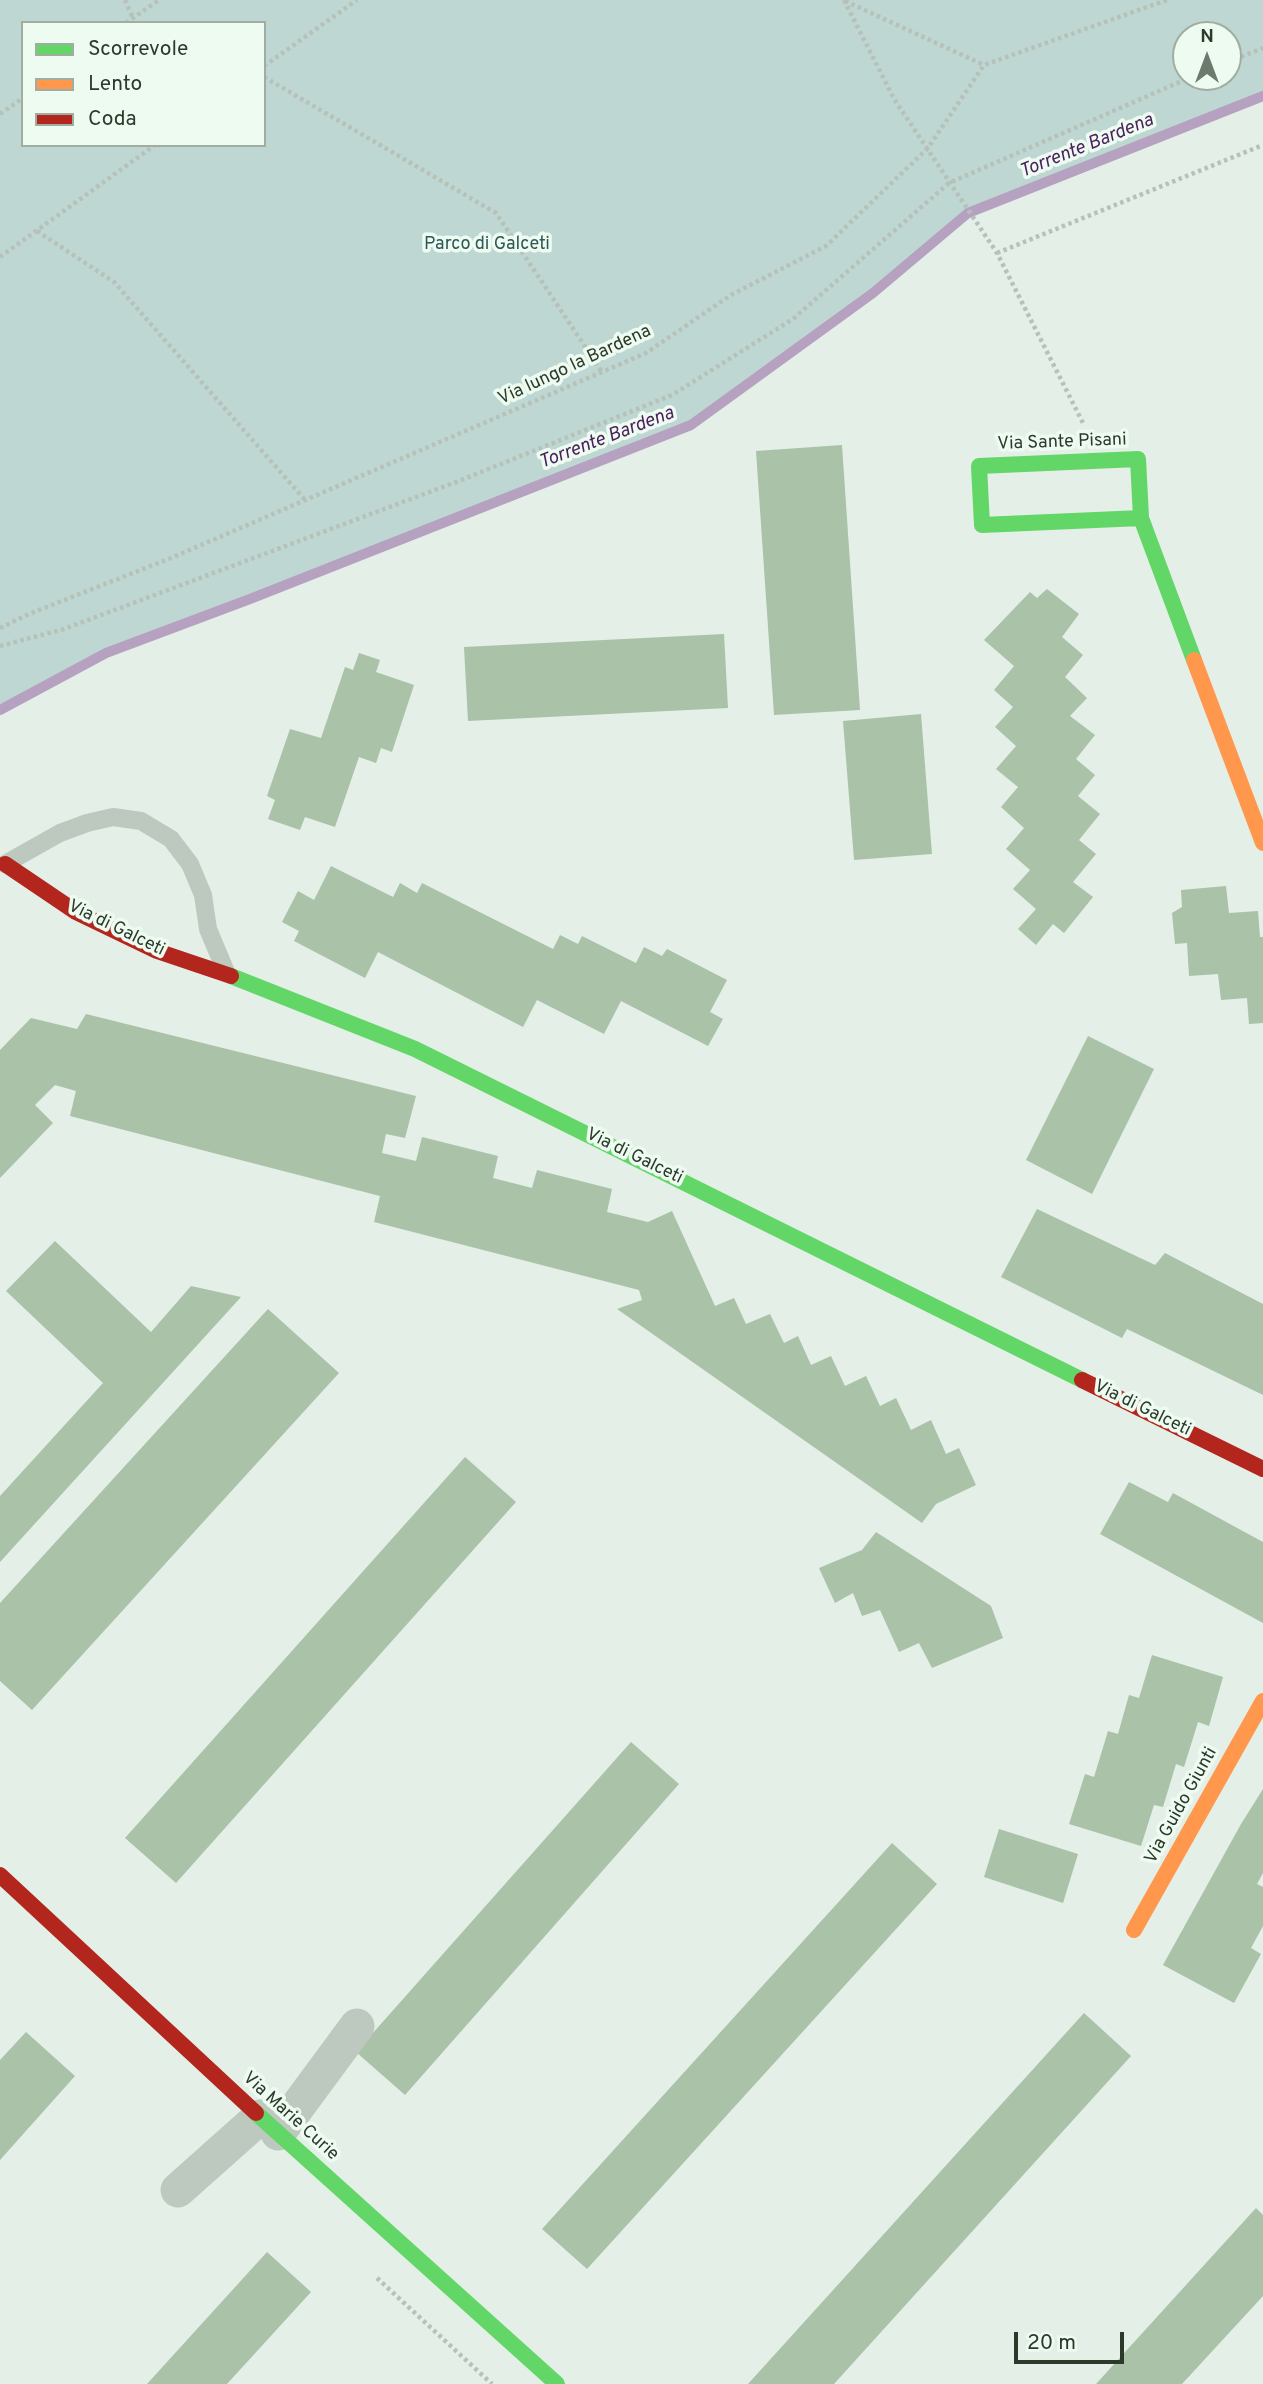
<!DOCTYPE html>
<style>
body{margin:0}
#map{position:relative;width:1263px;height:2384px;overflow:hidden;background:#e4efe7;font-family:Overpass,sans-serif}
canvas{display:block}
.legend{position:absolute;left:21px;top:21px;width:245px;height:126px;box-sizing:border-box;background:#edfbf0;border:2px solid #9faea1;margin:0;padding:9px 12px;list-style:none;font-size:21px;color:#2b3a2b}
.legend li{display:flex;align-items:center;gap:14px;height:35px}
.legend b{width:35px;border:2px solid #9faea1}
.north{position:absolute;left:1172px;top:21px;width:70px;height:70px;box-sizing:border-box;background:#edfbf0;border:2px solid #9faea1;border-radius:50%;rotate:0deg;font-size:19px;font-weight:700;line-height:28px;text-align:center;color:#2b3a2b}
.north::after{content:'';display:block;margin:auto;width:24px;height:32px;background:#6c796d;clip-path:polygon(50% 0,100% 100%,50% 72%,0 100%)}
.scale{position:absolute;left:1014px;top:2332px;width:110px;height:32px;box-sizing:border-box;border:4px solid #2b3a2b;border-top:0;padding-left:9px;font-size:21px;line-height:24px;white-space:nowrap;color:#2b3a2b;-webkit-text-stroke:5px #edfbf0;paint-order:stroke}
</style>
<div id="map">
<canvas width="1263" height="2384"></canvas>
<ul class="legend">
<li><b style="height:9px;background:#63d668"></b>Scorrevole</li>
<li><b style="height:9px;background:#ff974d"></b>Lento</li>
<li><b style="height:9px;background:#b3261e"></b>Coda</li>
</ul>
<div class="north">N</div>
<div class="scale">20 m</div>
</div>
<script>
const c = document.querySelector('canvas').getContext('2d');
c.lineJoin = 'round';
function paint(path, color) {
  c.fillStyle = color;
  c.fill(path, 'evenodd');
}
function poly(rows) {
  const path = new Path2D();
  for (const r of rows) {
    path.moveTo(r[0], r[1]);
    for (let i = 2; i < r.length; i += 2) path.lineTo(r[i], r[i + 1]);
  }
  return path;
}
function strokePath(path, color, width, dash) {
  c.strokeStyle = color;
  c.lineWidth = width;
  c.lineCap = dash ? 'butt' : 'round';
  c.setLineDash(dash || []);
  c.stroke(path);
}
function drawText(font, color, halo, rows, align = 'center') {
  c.font = font + ' Overpass,sans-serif';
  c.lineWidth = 7;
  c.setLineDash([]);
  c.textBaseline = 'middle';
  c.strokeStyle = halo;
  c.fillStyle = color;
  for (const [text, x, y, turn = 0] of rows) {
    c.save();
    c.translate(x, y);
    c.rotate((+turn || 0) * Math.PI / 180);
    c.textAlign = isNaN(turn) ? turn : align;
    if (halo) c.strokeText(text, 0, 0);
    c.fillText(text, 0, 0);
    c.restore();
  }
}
paint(poly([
 [0,0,1263,0,1263,96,968,213,873,293,691,425,250,599,106,653,0,710],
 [23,23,264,23,264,145,23,145],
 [1186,35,1228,35,1228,77,1186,77]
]), '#bfd7d3');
strokePath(poly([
 [0,710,106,653,250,599,691,425,873,293,968,213,1263,96]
]), '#b6a1c1', 10);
paint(poly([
 [842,445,860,710,774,715,756,451],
 [1047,589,1079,614,1062,637,1083,655,1065,677,1087,698,1070,716,1095,735,1076,759,1095,775,1078,796,1100,814,1079,840,1096,854,1073,882,1093,897,1064,933,1053,924,1036,945,1018,929,1036,909,1013,889,1030,870,1006,849,1024,828,1001,807,1018,787,996,769,1016,746,995,727,1013,707,994,690,1014,666,984,640,1030,592,1037,598],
 [724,634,728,708,468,721,464,647],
 [359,653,380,660,376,672,414,685,392,752,381,748,376,763,359,757,335,827,305,817,300,830,268,819,275,800,267,796,290,729,321,738,345,667,353,670],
 [921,714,932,854,854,860,843,721],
 [331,866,393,897,400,883,417,893,422,883,553,949,560,935,578,944,582,936,636,963,644,947,662,956,667,949,727,980,710,1012,723,1019,708,1046,621,1001,604,1034,537,1000,523,1027,378,952,365,978,294,941,299,931,282,922,298,891,314,900],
 [1226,886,1229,913,1258,911,1260,937,1263,937,1263,1023,1249,1024,1247,998,1221,1000,1218,974,1189,976,1187,943,1175,944,1172,913,1182,907,1181,890],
 [86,1014,416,1096,405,1138,386,1134,382,1153,416,1161,422,1137,498,1156,493,1178,532,1188,537,1170,612,1189,607,1212,648,1222,672,1211,715,1306,734,1298,746,1324,770,1314,784,1343,798,1336,811,1365,831,1356,845,1386,866,1376,880,1406,896,1398,911,1430,931,1420,946,1454,959,1448,976,1485,936,1504,922,1523,617,1309,642,1300,639,1290,374,1222,380,1196,70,1116,76,1091,55,1085,35,1105,53,1123,0,1178,0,1050,31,1018,77,1029],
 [1088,1036,1154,1069,1092,1194,1026,1160],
 [1037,1209,1155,1265,1165,1253,1263,1304,1263,1395,1127,1329,1122,1338,1001,1277],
 [55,1241,151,1332,191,1286,241,1297,0,1562,0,1496,103,1383,6,1291],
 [268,1309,339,1373,32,1710,0,1681,0,1603],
 [465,1457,516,1502,176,1883,125,1838],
 [1129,1482,1168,1502,1173,1493,1263,1542,1263,1623,1100,1534],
 [876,1532,991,1606,1003,1638,932,1668,919,1643,899,1652,880,1610,862,1616,853,1593,835,1603,819,1568,862,1550],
 [1152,1655,1223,1677,1209,1726,1198,1722,1184,1767,1176,1764,1163,1807,1154,1805,1141,1846,1069,1824,1085,1774,1094,1777,1108,1731,1118,1734,1129,1695,1139,1698],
 [631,1742,679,1784,405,2095,356,2052],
 [1263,1789,1263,1873,1257,1884,1263,1887,1263,1926,1251,1948,1261,1954,1234,2003,1163,1965,1241,1824],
 [999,1829,1078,1854,1063,1903,984,1877],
 [892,1843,937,1884,587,2269,542,2229],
 [1084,2013,1131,2056,834,2384,748,2384],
 [26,2032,75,2076,0,2160,0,2060],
 [1256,2208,1263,2215,1263,2296,1182,2384,1096,2384],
 [267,2252,311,2292,227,2384,147,2384]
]), '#a9c2a8');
strokePath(poly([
 [125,0,133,18],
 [844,0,894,99,997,253,1084,425],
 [845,1,984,65],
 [126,23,159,0],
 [1228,62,1263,48],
 [264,66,357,0],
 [264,77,496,213,602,372],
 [0,114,23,98],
 [37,231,114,282,305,500],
 [997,253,1263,145],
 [0,257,155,145],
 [0,628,29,614,171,558,646,353,731,295,826,246,928,148,984,65,1167,0],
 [0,646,64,629,459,481,672,395,793,319,949,183,1191,77],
 [377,2278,492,2384]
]), '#b6c1b7', 4.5, [3.5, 3.5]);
strokePath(poly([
 [5,864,60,833,87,823,113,817,141,821,171,839,190,864,203,895,208,929,226,972]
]), '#bdc9be', 18);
strokePath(poly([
 [278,2133,357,2026],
 [178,2190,260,2117]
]), '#bdc9be', 35);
strokePath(poly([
 [1141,518,982,525,979,466,1138,459,1141,518,1194,660],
 [231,976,415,1049,1082,1380],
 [256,2113,557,2384]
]), '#63d668', 16);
strokePath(poly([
 [1194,660,1263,843],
 [1134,1930,1263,1701]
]), '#ff974d', 16);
strokePath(poly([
 [5,864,76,912,157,951,231,976],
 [1082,1380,1263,1469],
 [0,1875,256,2113]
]), '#b3261e', 16);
drawText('18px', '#2e5758', '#edfbf0', [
 ["Parco di Galceti",487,245]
]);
drawText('18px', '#2b3a2b', '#edfbf0', [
 ["Via lungo la Bardena",575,366,-25],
 ["Via Sante Pisani",1062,443,-2],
 ["Via di Galceti",116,929,26],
 ["Via di Galceti",634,1157,26],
 ["Via di Galceti",1142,1409,26],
 ["Via Guido Giunti",1182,1806,-61],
 ["Via Marie Curie",290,2117,42]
]);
drawText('italic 19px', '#4b205c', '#edfbf0', [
 ["Torrente Bardena",1087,147,-22],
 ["Torrente Bardena",607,439,-21]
]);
</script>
